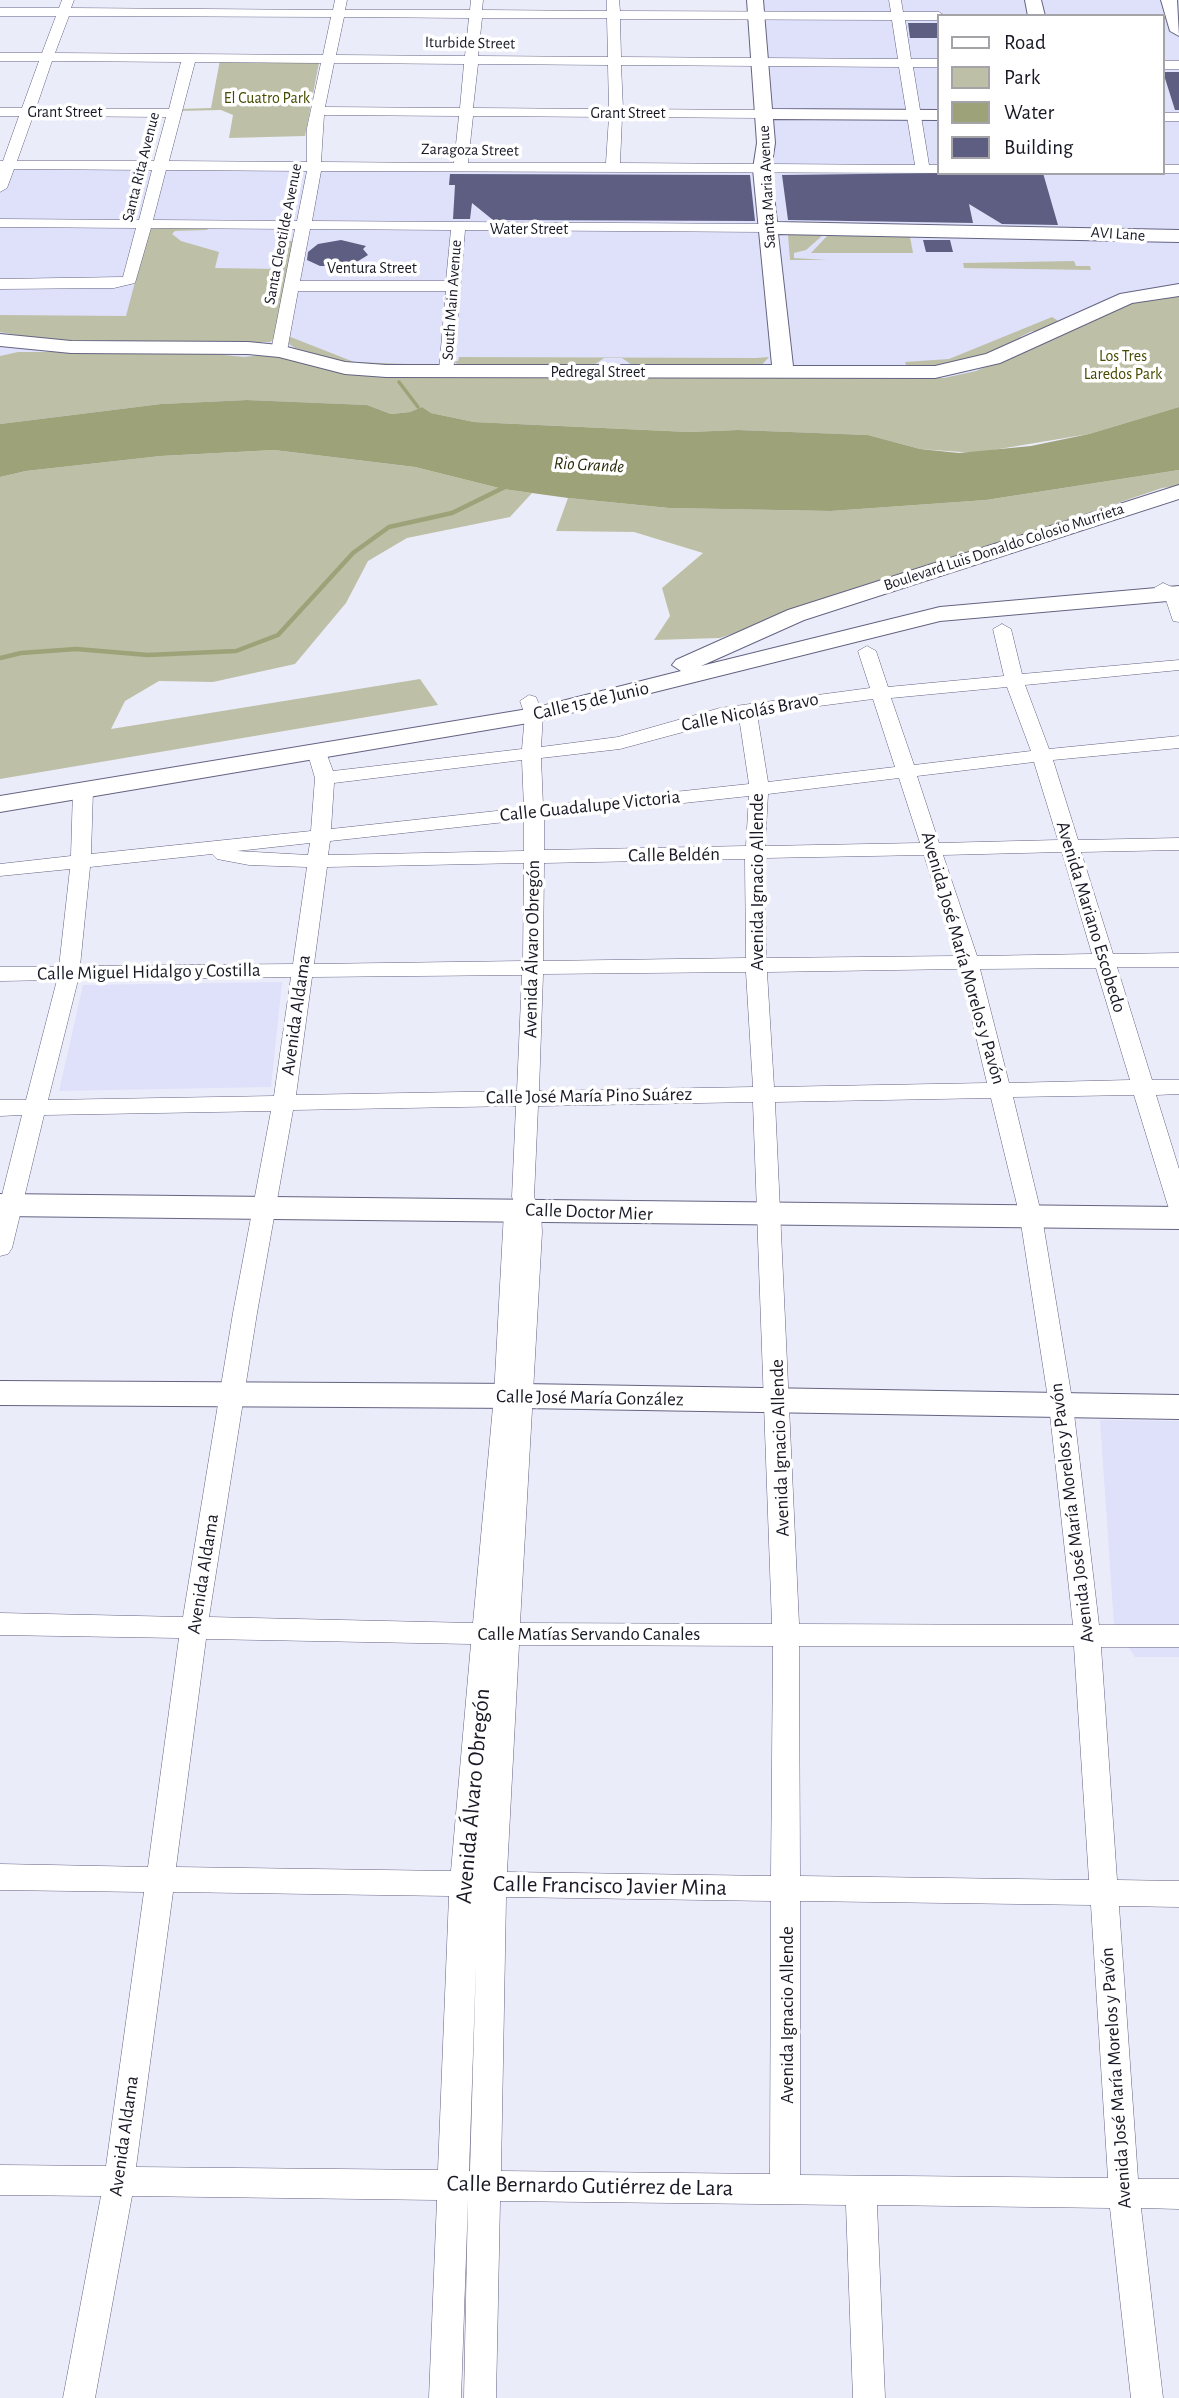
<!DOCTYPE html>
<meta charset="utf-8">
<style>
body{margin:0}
#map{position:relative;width:1179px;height:2398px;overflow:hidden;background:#ebecfa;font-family:"Alegreya Sans",sans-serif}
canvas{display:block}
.legend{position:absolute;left:937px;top:14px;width:228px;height:161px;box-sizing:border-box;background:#fff;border:2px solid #a3a3a8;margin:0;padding:9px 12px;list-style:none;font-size:21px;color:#191926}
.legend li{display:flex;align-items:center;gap:14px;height:35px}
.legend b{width:35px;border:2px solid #a3a3a8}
</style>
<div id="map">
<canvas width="1179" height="2398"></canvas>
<ul class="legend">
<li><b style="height:9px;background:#fff"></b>Road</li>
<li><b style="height:19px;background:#bdc0a6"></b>Park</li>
<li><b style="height:19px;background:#9ea279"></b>Water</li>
<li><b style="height:19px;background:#5e5e82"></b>Building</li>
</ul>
</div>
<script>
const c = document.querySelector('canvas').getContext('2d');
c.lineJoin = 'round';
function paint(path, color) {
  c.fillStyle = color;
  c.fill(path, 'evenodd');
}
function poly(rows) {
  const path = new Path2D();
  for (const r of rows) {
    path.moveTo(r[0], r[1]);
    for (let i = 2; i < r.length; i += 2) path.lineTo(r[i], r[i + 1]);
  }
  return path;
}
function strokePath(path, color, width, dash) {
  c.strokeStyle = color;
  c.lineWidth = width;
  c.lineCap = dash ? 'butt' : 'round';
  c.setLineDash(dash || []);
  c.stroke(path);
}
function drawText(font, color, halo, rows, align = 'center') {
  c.font = font + ' "Alegreya Sans",sans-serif';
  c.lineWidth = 7;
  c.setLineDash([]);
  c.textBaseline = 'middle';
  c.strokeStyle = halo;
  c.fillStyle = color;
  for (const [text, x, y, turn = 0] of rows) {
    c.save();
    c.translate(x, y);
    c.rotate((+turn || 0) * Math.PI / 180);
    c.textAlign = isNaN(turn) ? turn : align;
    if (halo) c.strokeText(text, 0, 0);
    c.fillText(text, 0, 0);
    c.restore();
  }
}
paint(poly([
 [755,0,1179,0,1179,407,868,435,479,422,449,415,247,400,161,404,0,424,0,165,762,169],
 [939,16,1163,16,1163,173,939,173],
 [282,982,271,1087,59,1091,83,985],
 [1100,1420,1179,1421,1179,1657,1135,1657,1114,1625]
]), '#dfe0fa');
paint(poly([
 [220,60,319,63,305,136,229,138,233,115,221,110,178,111,178,109,211,108],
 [211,226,207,230,175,231,172,234,181,241,219,252,215,268,278,269,285,241,293,241,274,339,270,342,65,344,0,332,0,315,126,316,149,229],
 [788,235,823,235,806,250,794,253,794,258,827,260,790,260],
 [828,235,910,237,913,253,811,253],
 [1074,261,1076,266,1090,266,1091,270,964,268,963,263],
 [1179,293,1179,407,1089,434,975,453,920,449,868,435,738,430,689,432,474,422,431,413,422,407,410,412,391,414,367,405,247,400,161,404,0,424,0,356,18,352,195,352,244,357,270,354,353,375,944,378,976,371,1130,302],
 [1052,317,1060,322,1037,333,1032,331,1020,337,1023,339,989,355,926,368,906,365,905,362,949,359],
 [288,336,354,362,435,365,426,368,346,363,295,348,289,344],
 [459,357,756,358,769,357,760,367,632,365,622,358,604,358,594,365,460,367,454,361,458,361],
 [274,450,415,467,503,489,532,493,510,517,407,538,368,561,346,603,295,664,213,682,159,681,125,701,111,729,420,679,438,705,0,779,0,477,26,471,161,456],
 [1179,470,1179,486,1162,488,720,638,654,640,670,616,662,588,703,553,634,532,556,531,568,498,669,508,831,511,986,500]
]), '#bdc0a6');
paint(poly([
 [247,400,367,405,391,414,410,412,422,407,431,413,474,422,689,432,738,430,868,435,920,449,959,453,1031,446,1089,434,1179,407,1179,470,986,500,831,511,669,508,568,498,503,489,415,467,274,450,161,456,26,471,0,477,0,424,161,404]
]), '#9ea279');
strokePath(poly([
 [399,382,418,407]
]), '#9ea279', 3.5);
strokePath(poly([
 [0,658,21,653,76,649,148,655,236,651,278,635,353,553,389,527,452,513,507,486]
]), '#9ea279', 4.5);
paint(poly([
 [908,23,939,23,939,38,910,38],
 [1163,72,1179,72,1179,110,1175,110],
 [942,173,1043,173,1058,225,1002,224,969,204,973,223,788,220,782,175],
 [450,174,750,175,755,221,493,220,472,203,470,219,453,219,455,185,449,185],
 [341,240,366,246,363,249,368,255,355,263,339,266,320,266,307,260,308,252,318,244],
 [923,240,950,240,953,252,926,252]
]), '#5e5e82');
const minor = poly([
 [62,0,74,0,71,8,333,10,335,0,347,0,345,10,470,10,471,0,483,0,482,10,607,11,607,0,619,0,620,11,891,12,889,0,901,0,903,12,939,12,945,16,939,16,939,20,905,20,911,59,939,59,939,67,913,67,929,165,939,165,939,173,321,171,312,221,768,224,775,228,768,232,465,230,453,374,447,376,439,371,446,291,298,291,287,351,279,356,271,351,295,229,151,228,135,283,114,288,0,289,0,279,123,277,136,228,0,227,0,219,139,220,152,170,14,169,7,188,0,192,0,161,3,161,19,116,0,116,0,108,22,108,39,61,0,61,0,53,42,53,56,16,0,16,0,8,59,8,62,0],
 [69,16,331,17,323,55,55,53,69,16],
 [344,17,469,18,465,56,336,55,344,17],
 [482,18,607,18,608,57,478,56,482,18],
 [620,19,892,20,898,59,621,57,620,19],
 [52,61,181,62,169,109,36,108,52,61],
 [195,62,321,63,307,128,307,162,169,161,195,62],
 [334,63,464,64,460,108,325,107,334,63],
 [478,64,608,65,609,109,473,108,478,64],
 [621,65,899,67,915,165,620,163,622,117,763,118,770,114,763,110,623,109,621,65],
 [324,115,459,116,454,163,321,162,324,115],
 [33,116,166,117,154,161,17,161,33,116],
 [473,116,609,117,606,163,468,163,473,116],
 [166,170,307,171,297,221,153,220,166,170],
 [310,229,451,230,446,281,300,281,310,229],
 [1163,61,1179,61,1179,69,1163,69,1163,61],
 [1163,113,1179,113,1179,121,1163,121,1163,113],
 [1163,165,1179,165,1179,173,1163,173,1163,165],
 [1163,583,1179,590,1179,622,1173,621,1165,597,1154,588,1163,583],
 [1002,624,1011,629,1022,674,1179,660,1179,670,1025,685,1049,749,1179,736,1179,748,1053,760,1078,840,1179,838,1179,850,1081,852,1113,954,1179,953,1179,967,1117,967,1152,1080,1179,1080,1179,1094,1156,1095,1179,1169,1179,1214,1171,1212,1168,1206,1134,1095,1013,1097,1042,1217,1073,1405,1099,1625,1179,1625,1179,1647,1101,1647,1117,1880,1179,1881,1179,1907,1119,1906,1138,2179,1179,2179,1179,2209,1141,2208,1163,2398,1131,2398,1110,2208,877,2205,885,2398,853,2398,846,2205,500,2201,496,2398,464,2398,468,2200,461,2398,429,2398,437,2200,132,2196,95,2398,63,2398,101,2196,0,2195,0,2165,106,2166,144,1892,0,1890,0,1864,148,1867,179,1638,0,1635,0,1613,183,1617,233,1313,271,1111,44,1115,12,1248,8,1254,0,1256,0,1203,22,1115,0,1116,0,1100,26,1100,57,980,0,981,0,967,59,967,70,869,0,876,0,864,71,856,73,790,83,784,93,790,91,854,311,831,315,778,307,751,310,747,324,747,333,771,522,749,525,715,520,701,529,695,536,697,543,715,541,747,618,737,720,708,870,688,858,651,867,646,876,651,888,687,1004,676,993,629,1002,624],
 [1007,687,1031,751,914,765,891,698,1007,687],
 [873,699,895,767,768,782,757,714,873,699],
 [739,717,749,784,543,806,541,758,620,749,739,717],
 [522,760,524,808,331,829,334,783,522,760],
 [1034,762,1058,840,939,843,917,776,1034,762],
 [899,778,920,843,765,846,768,794,899,778],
 [749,796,746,846,544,850,544,818,749,796],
 [524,820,524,851,328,855,330,841,524,820],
 [310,843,308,855,237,851,310,843],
 [1062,852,1092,954,977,956,943,855,1062,852],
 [212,854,217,859,249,865,307,867,293,964,80,966,90,867,212,854],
 [924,855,956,956,766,958,765,858,924,855],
 [745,859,746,958,543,961,544,863,745,859],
 [524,863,523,961,314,964,327,867,524,863],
 [1096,968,1130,1080,1009,1083,980,969,1096,968],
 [960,969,987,1083,774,1087,767,972,960,969],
 [746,972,753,1087,539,1091,543,974,746,972],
 [522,975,517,1091,296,1095,312,977,522,975],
 [291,977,274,1096,48,1100,78,980,291,977],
 [991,1098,1020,1217,1049,1405,1073,1625,799,1624,775,1102,991,1098],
 [753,1102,772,1624,520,1623,542,1232,541,1213,534,1197,538,1106,753,1102],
 [516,1106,512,1197,515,1204,507,1206,504,1212,494,1396,473,1623,209,1617,257,1313,293,1110,516,1106],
 [206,1639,471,1644,451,1871,176,1867,206,1639],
 [519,1645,773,1646,771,1876,507,1872,519,1645],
 [799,1646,1074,1646,1089,1880,800,1876,799,1646],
 [173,1892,449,1896,438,2170,136,2167,173,1892],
 [506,1897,771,1901,770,2174,501,2171,506,1897],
 [800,1901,1091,1905,1108,2178,800,2175,800,1901],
 [476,1964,470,2171,469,2171,476,1964]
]);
const major = poly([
 [747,0,763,0,772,109,939,110,939,120,773,119,775,143,771,169,777,222,1179,230,1179,242,778,234,793,366,935,366,986,354,1120,294,1179,284,1179,296,1132,303,1000,363,935,378,386,377,345,374,279,357,248,354,71,353,0,346,0,334,71,341,248,342,279,345,345,362,386,365,772,365,753,169,757,143,747,0],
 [1025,0,1041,0,1045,16,1028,16,1025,0],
 [1161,0,1177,0,1179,36,1170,31,1161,0],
 [1179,485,1179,499,804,620,701,666,940,607,1179,586,1179,600,940,621,534,722,0,812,0,796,534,708,681,671,672,665,676,660,788,610,1179,485],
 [0,1194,1179,1207,1179,1229,0,1216,0,1194],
 [0,1381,523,1384,1179,1395,1179,1419,523,1408,0,1405,0,1381]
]);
strokePath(minor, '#636382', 1);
strokePath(major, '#636382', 2);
paint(minor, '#fff');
paint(major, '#fff');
drawText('16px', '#191926', '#fff', [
 ["Iturbide Street",470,43,1],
 ["Grant Street",65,112],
 ["Grant Street",628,113],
 ["Zaragoza Street",470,150,1],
 ["Santa Rita Avenue",141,167,-76],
 ["Santa Maria Avenue",767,187,-93],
 ["Water Street",529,229],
 ["Santa Cleotilde Avenue",283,234,-79],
 ["AVI Lane",1118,234,4],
 ["Ventura Street",372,268],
 ["South Main Avenue",452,300,-86],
 ["Pedregal Street",598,372],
 ["Boulevard Luis Donaldo Colosio Murrieta",1004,547,-18]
]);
drawText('16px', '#474a01', '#fff', [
 ["El Cuatro Park",267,98],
 ["Los Tres",1123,356],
 ["Laredos Park",1123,374]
]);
drawText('italic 18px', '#2a2c0a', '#fff', [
 ["Rio Grande",589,465,3]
]);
drawText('19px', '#191926', '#fff', [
 ["Calle 15 de Junio",591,701,-13],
 ["Calle Nicolás Bravo",750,712,-11],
 ["Calle Guadalupe Victoria",590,806,-6],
 ["Calle Beldén",674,855,-1],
 ["Avenida Ignacio Allende",757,882,-90],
 ["Avenida Mariano Escobedo",1091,917,73],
 ["Avenida Álvaro Obregón",532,949,-89],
 ["Avenida José María Morelos y Pavón",963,958,74],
 ["Calle Miguel Hidalgo y Costilla",149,972,-1],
 ["Avenida Aldama",296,1015,-82],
 ["Calle José María Pino Suárez",589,1096,-1],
 ["Calle Doctor Mier",589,1212,2],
 ["Calle José María González",590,1398,1],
 ["Avenida Ignacio Allende",780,1448,-92],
 ["Avenida José María Morelos y Pavón",1072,1513,-97],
 ["Avenida Aldama",203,1574,-81],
 ["Calle Matías Servando Canales",589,1634],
 ["Avenida Ignacio Allende",787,2015,-90],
 ["Avenida José María Morelos y Pavón",1116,2078,-94],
 ["Avenida Aldama",124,2136,-82]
]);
drawText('23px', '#191926', '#fff', [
 ["Avenida Álvaro Obregón",473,1796,-85],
 ["Calle Francisco Javier Mina",610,1886,1],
 ["Calle Bernardo Gutiérrez de Lara",590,2186,1]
]);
</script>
